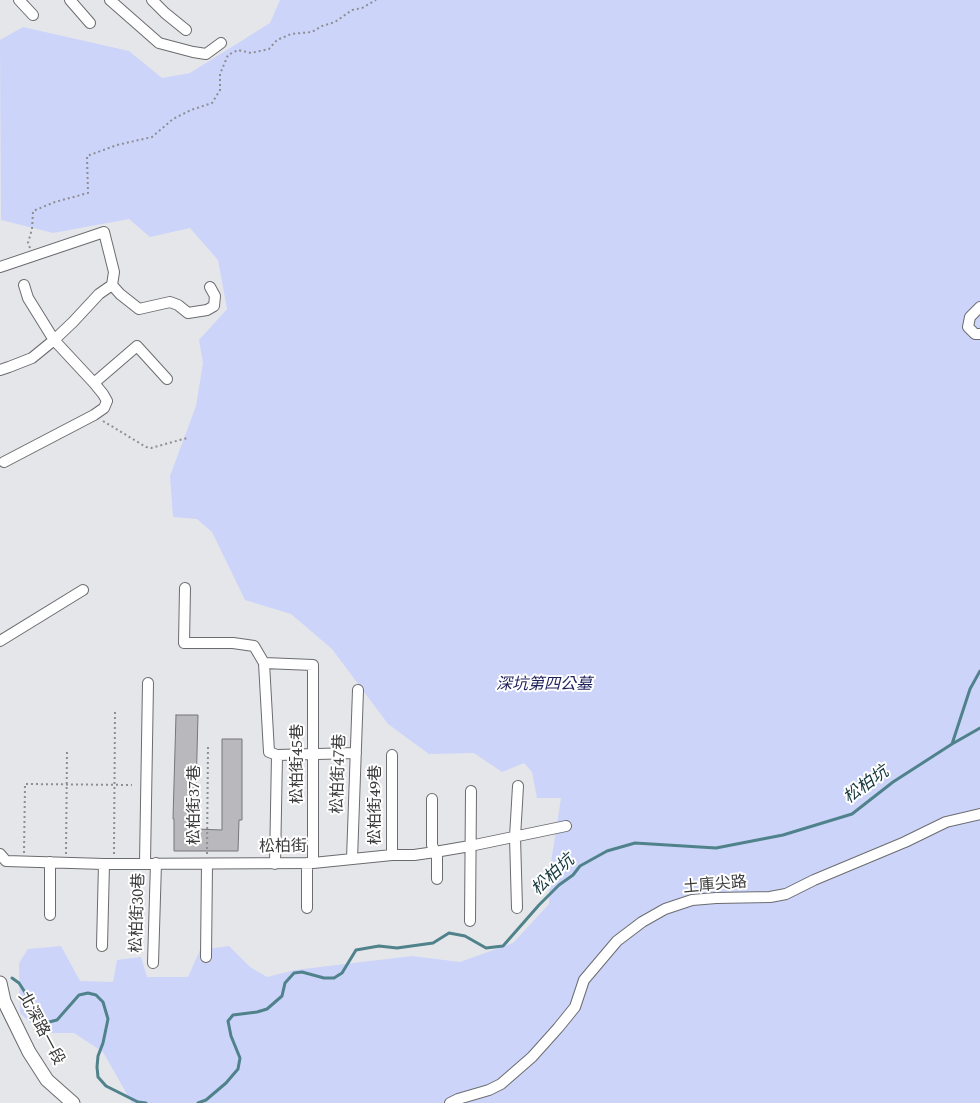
<!DOCTYPE html>
<meta charset="utf-8">
<style>
body{margin:0}
canvas{display:block;background:#e5e6ea}
</style>
<canvas width="980" height="1103"></canvas>
<script>
const c = document.querySelector('canvas').getContext('2d');
c.lineJoin = 'round';
function paint(path, color) {
  c.fillStyle = color;
  c.fill(path, 'evenodd');
}
function poly(rows) {
  const path = new Path2D();
  for (const r of rows) {
    path.moveTo(r[0], r[1]);
    for (let i = 2; i < r.length; i += 2) path.lineTo(r[i], r[i + 1]);
  }
  return path;
}
function strokePath(path, color, width, dash) {
  c.strokeStyle = color;
  c.lineWidth = width;
  c.lineCap = dash ? 'butt' : 'round';
  c.setLineDash(dash || []);
  c.stroke(path);
}
function drawText(font, color, halo, rows, align = 'center') {
  c.font = font + ' Spectral,"Noto Sans TC",serif';
  c.lineWidth = 4;
  c.setLineDash([]);
  c.textBaseline = 'middle';
  c.strokeStyle = halo;
  c.fillStyle = color;
  for (const [text, x, y, turn = 0] of rows) {
    c.save();
    c.translate(x, y);
    c.rotate((+turn || 0) * Math.PI / 180);
    c.textAlign = isNaN(turn) ? turn : align;
    if (halo) c.strokeText(text, 0, 0);
    c.fillText(text, 0, 0);
    c.restore();
  }
}
paint(poly([
 [280,0,980,0,980,1103,132,1103,103,1052,74,1033,41,1033,20,1013,19,963,28,949,61,946,80,981,113,982,117,960,141,957,147,977,188,977,200,950,229,946,250,967,267,977,295,970,412,956,460,962,513,943,549,904,550,869,561,798,537,798,532,772,524,763,502,772,474,753,429,754,388,724,332,649,291,614,245,600,212,532,197,519,173,517,170,476,196,406,203,363,199,340,227,309,218,260,190,228,150,237,129,219,53,233,1,220,0,40,23,27,129,51,162,78,190,73,270,23]
]), '#ccd4fa');
strokePath(poly([
 [952,744,980,728],
 [12,978,19,983,43,1020,49,1022,57,1020,79,995,88,993,96,995,103,1002,108,1019,103,1043,98,1056,97,1067,98,1077,106,1086,138,1102,146,1103],
 [198,1103,206,1100,226,1083,238,1069,240,1058,231,1036,228,1021,233,1015,257,1012,267,1009,282,996,285,983,294,973,302,972,324,978,334,978,342,973,356,950,379,946,397,948,433,943,449,933,465,936,486,948,503,946,539,905,559,885,573,875,580,866,607,851,635,843,716,848,783,835,852,814,893,782,952,744,970,689,980,671]
]), '#50828b', 3);
const building = poly([
 [176,715,198,715,195,829,222,830,222,739,242,739,242,820,239,820,238,851,174,851,174,819,173,819,176,715]
]);
paint(building, '#b9b8bc');
strokePath(building, '#77767a', 1);
const minor = poly([
 [19,0,33,15],
 [70,0,90,23],
 [110,0,159,43,193,52,206,54,221,43],
 [152,0,165,13,186,30],
 [0,267,104,232,114,272,112,285],
 [980,307,970,317,968,327,975,334,980,334],
 [0,370,9,367,32,358,54,340,73,322,99,294,112,285,120,294,139,309,170,302,178,305,188,313,207,310,214,306,215,296,210,287],
 [94,383,137,346,167,379],
 [4,462,94,415,104,408,107,401,103,394,94,383,54,340,28,298,24,285],
 [185,588,184,643,233,643,254,646,264,663,269,752,277,755,275,864],
 [0,641,83,590],
 [264,663,313,665,313,863],
 [277,755,356,753],
 [432,799,432,845,437,857,437,879],
 [0,854,6,861,104,864,313,863,392,855,414,855,435,852,470,846,566,826],
 [392,855,392,755],
 [352,859,358,690],
 [145,863,148,683],
 [307,908,307,863],
 [517,908,515,837,518,786],
 [50,915,50,862],
 [470,921,471,791],
 [102,946,104,864],
 [206,957,207,864],
 [153,963,156,863],
 [450,1103,458,1099,489,1090,501,1084,532,1057,558,1028,575,1007,584,980,617,941,642,922,665,909,692,900,716,898,770,897,786,894,814,880,905,842,946,822,980,814]
]);
const major = poly([
 [0,983,4,1001,29,1052,47,1080,73,1103]
]);
strokePath(minor, '#6b6c6f', 12);
strokePath(major, '#6b6c6f', 15);
strokePath(poly([
 [30,248,28,243,32,229,33,211,55,202,88,193,87,156,117,145,152,137,173,119,191,110,212,103,220,90,220,74,228,55,238,50,251,53,269,49,277,40,291,34,312,32,322,26,335,22,352,10,362,8,376,0],
 [103,421,146,447,151,448,187,438],
 [24,853,25,784,132,785],
 [66,854,67,751],
 [114,854,115,709],
 [207,854,208,745]
]), '#8d8e90', 2, [2, 3]);
strokePath(minor, '#fff', 10);
strokePath(major, '#fff', 13);
drawText('italic 16px', '#1e205c', '#fff', [
 ["深坑第四公墓",544,686]
]);
drawText('16px', '#3b3b3c', '#fff', [
 ["松柏街45巷",299,764,-90],
 ["松柏街47巷",340,774,-88],
 ["松柏街37巷",196,805,-90],
 ["松柏街49巷",377,805,-90],
 ["松柏街",283,848,-1],
 ["土庫尖路",715,886,-5],
 ["松柏街30巷",139,913,-88],
 ["北深路一段",40,1029,62]
]);
drawText('italic 17px', '#15383e', '#fff', [
 ["松柏坑",867,786,-36],
 ["松柏坑",554,876,-43]
]);
</script>
